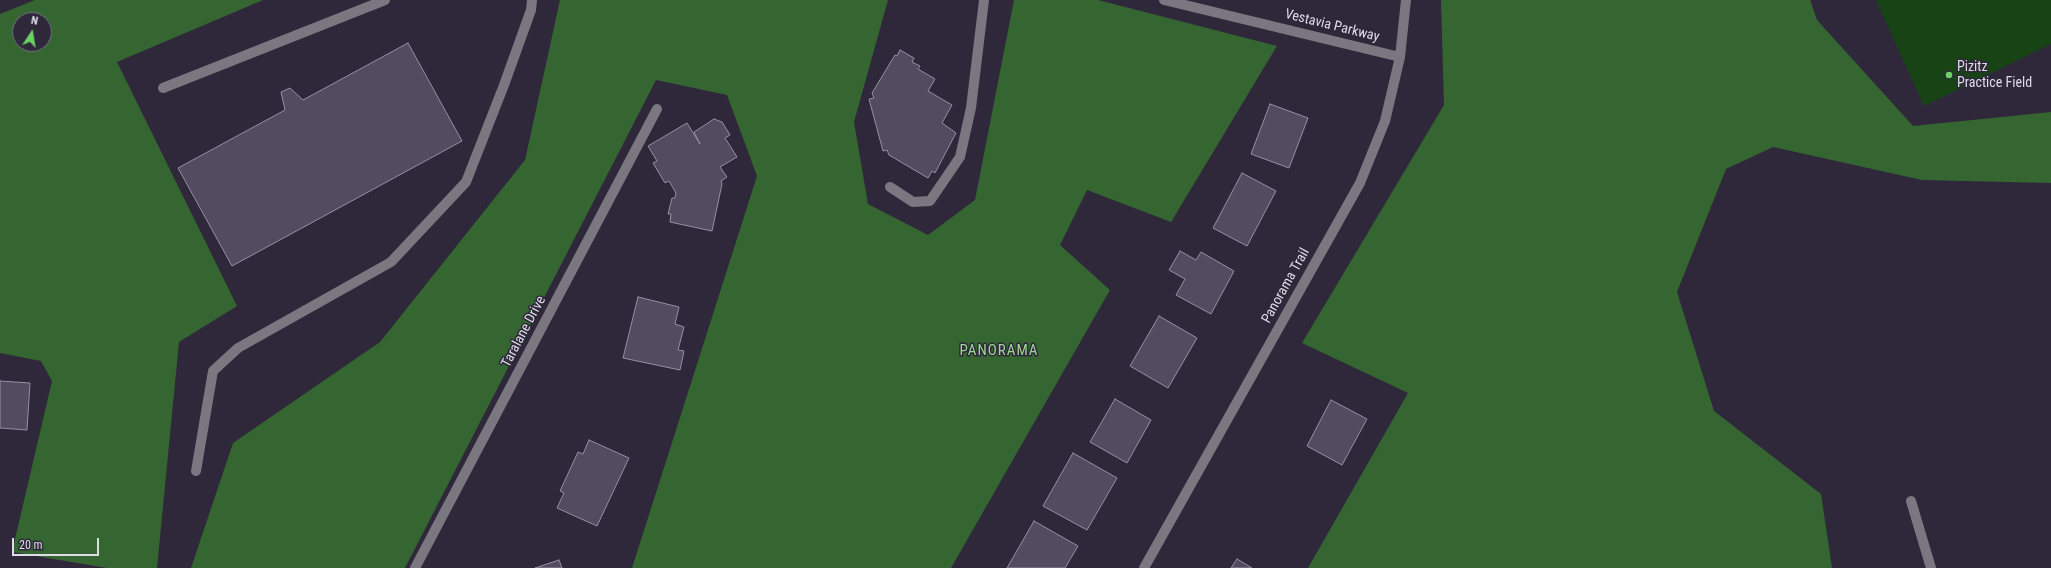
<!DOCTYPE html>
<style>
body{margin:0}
#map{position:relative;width:2051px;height:568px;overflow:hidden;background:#2e283a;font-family:"Roboto Condensed",sans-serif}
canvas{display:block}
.north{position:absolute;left:12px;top:12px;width:40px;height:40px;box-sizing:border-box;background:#2e283a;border:1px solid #757080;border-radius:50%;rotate:12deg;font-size:11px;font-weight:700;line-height:16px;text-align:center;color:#dfdce8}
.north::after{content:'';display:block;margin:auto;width:14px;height:18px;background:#6ad363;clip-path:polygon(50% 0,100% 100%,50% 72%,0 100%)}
.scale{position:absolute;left:12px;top:538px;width:87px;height:18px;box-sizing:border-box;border:2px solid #dfdce8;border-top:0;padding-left:5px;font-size:12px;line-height:14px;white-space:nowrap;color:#dfdce8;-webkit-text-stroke:3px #2e283a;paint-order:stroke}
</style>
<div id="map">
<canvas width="2051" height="568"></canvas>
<div class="north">N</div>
<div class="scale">20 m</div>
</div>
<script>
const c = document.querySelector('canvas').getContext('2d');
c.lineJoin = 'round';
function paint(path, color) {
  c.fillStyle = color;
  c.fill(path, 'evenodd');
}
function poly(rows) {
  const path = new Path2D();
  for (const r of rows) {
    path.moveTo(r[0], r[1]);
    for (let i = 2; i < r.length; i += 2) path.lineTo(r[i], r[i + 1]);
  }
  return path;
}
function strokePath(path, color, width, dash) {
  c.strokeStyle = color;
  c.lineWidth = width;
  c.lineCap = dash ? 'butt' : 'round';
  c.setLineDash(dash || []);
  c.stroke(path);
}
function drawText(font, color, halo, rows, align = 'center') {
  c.font = font + ' "Roboto Condensed",sans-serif';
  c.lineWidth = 3;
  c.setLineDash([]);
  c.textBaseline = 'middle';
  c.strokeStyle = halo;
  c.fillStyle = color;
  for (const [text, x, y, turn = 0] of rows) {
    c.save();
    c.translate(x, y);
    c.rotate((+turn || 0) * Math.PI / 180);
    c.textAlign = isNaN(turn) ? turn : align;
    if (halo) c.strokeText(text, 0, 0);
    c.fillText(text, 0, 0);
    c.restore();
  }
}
paint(poly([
 [1876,0,2051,0,2051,44,1924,106]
]), '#184415');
paint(poly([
 [35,0,263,0,117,62,237,306,179,342,157,568,107,568,12,552,52,381,41,361,0,353,0,14],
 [20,20,44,20,44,44,20,44],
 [560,0,888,0,854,122,868,204,928,235,975,200,1014,0,1098,0,1277,46,1171,222,1087,190,1060,245,1110,290,951,568,632,568,757,176,727,95,656,80,405,568,191,568,233,443,380,342,525,160],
 [1441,0,1810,0,1817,20,1913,126,2051,112,2051,183,1922,180,1773,147,1726,169,1677,292,1714,411,1821,494,1832,568,1308,568,1408,393,1302,343,1444,105]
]), '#356631');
const building = poly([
 [408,43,462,141,232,266,178,168,285,110,281,92,290,88,303,100,408,43],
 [900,50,914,58,912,62,920,66,918,69,935,79,928,91,952,105,942,123,956,133,935,173,932,171,928,178,889,155,887,150,883,151,869,99,874,98,872,93,895,55,897,56,900,50],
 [1270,104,1308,118,1289,168,1251,154,1270,104],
 [714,119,722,122,730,135,725,138,737,157,720,167,727,177,721,181,722,184,712,231,670,222,671,214,668,214,672,198,675,198,676,193,669,181,665,183,653,163,657,161,648,146,687,123,700,144,694,132,714,119],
 [1242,173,1276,191,1247,246,1213,228,1242,173],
 [1180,251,1196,260,1201,252,1234,271,1211,314,1176,295,1185,279,1169,270,1180,251],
 [638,297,679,307,675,324,684,327,678,350,684,351,680,370,623,358,638,297],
 [1159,316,1197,338,1168,388,1130,366,1159,316],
 [0,381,30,383,27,430,0,428,0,381],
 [1115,399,1151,420,1127,463,1090,442,1115,399],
 [1331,400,1367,419,1342,465,1307,446,1331,400],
 [589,440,629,458,597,526,557,508,564,493,560,491,578,452,583,454,589,440],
 [1073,453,1117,478,1087,530,1043,506,1073,453],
 [1034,521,1078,546,1065,568,1007,568,1034,521],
 [1237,559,1252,568,1231,568,1237,559],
 [559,560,562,568,535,568,559,560]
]);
paint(building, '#524c60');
strokePath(building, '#9690a5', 1);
strokePath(poly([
 [1164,0,1400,57],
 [163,88,385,0],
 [890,187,913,202,930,201,960,157,971,108,984,0],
 [196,471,213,371,238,348,391,262,466,182,504,85,531,10,532,0],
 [1911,501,1931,568],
 [415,568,657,109],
 [1144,568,1360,183,1385,121,1400,57,1406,0]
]), '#7a7780', 10);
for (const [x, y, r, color] of [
 [1949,75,4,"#6ad363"]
]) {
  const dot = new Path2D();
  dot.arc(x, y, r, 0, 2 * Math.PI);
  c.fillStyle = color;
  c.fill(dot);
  strokePath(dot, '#2e283a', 1.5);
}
drawText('14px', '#dfdce8', '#2e283a', [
 ["Vestavia Parkway",1332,26,14],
 ["Panorama Trail",1286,286,-61],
 ["Taralane Drive",524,332,-62]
]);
drawText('14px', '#dfdce8', '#2e283a', [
 ["Pizitz",1957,67],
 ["Practice Field",1957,83]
], 'left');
c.letterSpacing = '1px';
drawText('15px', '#9fd599', '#2e283a', [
 ["PANORAMA",999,351]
]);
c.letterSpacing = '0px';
</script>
